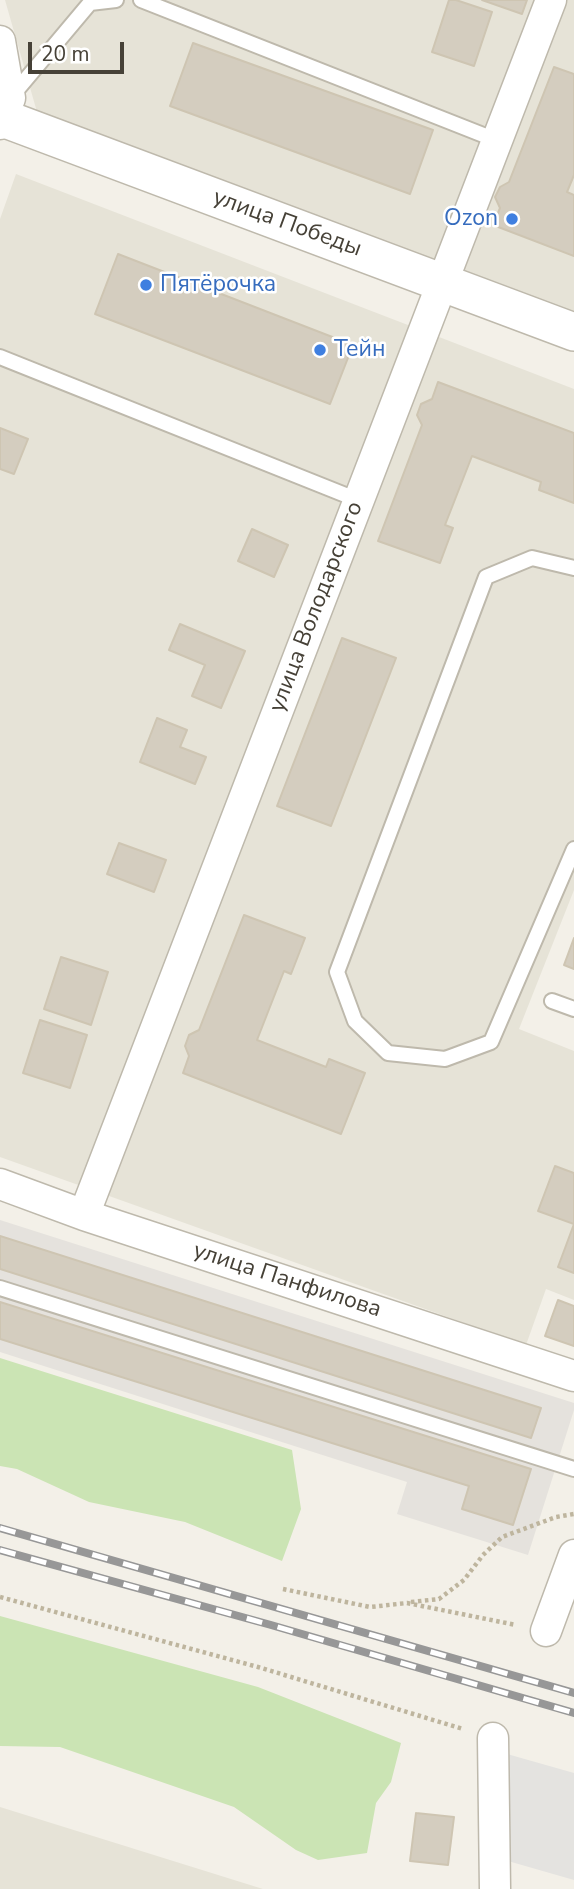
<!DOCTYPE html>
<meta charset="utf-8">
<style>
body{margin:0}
#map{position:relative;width:574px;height:1889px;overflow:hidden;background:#f3f0e8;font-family:"Nunito Sans",sans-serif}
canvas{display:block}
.scale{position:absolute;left:28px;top:42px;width:96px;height:32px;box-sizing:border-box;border:4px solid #464137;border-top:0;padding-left:9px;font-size:21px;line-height:24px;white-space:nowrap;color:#464137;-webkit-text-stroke:5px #fff;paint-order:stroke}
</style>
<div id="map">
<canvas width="574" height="1889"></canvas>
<div class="scale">20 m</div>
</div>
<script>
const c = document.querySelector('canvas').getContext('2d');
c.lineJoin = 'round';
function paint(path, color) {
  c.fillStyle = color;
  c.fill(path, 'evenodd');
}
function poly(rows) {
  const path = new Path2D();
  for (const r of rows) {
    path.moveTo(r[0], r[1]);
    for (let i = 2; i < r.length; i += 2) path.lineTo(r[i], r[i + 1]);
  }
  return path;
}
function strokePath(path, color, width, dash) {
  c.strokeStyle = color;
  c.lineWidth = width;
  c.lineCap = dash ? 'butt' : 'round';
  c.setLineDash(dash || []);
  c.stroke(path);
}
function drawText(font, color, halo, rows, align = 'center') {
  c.font = font + ' "Nunito Sans",sans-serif';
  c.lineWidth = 5;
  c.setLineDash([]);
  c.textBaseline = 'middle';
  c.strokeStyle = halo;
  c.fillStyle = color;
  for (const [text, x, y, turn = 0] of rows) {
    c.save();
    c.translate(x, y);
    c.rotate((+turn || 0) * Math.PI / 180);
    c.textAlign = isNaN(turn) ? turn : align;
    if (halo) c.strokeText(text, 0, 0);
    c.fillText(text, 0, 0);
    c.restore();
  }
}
paint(poly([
 [5,0,574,0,574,315,494,282,37,112],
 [16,174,574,389,574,890,519,1029,574,1051,574,1300,546,1289,526,1345,0,1157,0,219],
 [0,1807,263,1889,0,1889]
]), '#e6e3d7');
paint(poly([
 [0,1220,574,1403,574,1410,528,1555,397,1514,407,1482,0,1352]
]), '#e5e2dd');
paint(poly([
 [0,1358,292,1450,301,1509,282,1561,185,1522,89,1502,17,1469,0,1466],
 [0,1616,258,1687,401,1743,391,1782,376,1803,367,1853,318,1860,296,1850,234,1807,60,1747,0,1746]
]), '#cbe4b4');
paint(poly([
 [493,1750,574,1773,574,1880,494,1857]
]), '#e4e3e0');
const building = poly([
 [449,0,456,0,492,12,474,66,432,52,449,0],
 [482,0,527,0,522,14,482,0],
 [193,43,433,130,410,194,170,106,193,43],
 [554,67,574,74,574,175,567,192,574,195,574,256,493,225,500,208,495,197,500,187,509,182,554,67],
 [118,254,353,345,330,404,95,314,118,254],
 [438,382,574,433,574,503,539,490,541,482,472,456,445,525,453,528,440,563,378,541,422,425,417,415,421,404,432,399,438,382],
 [0,428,28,439,14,474,0,469,0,428],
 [252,529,288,545,274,577,238,561,252,529],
 [180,624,245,651,221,708,192,696,205,665,169,650,180,624],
 [342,638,396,658,331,826,277,806,342,638],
 [157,718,187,730,180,747,206,757,195,784,140,762,157,718],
 [119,843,166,860,154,892,107,874,119,843],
 [244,915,305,938,291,974,284,971,257,1040,326,1067,329,1059,365,1073,341,1134,183,1073,189,1056,185,1046,189,1035,199,1030,244,915],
 [574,938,574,969,564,965,574,938],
 [61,957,108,972,91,1025,44,1009,61,957],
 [40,1020,87,1035,70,1088,23,1073,40,1020],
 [555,1166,574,1173,574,1224,538,1211,555,1166],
 [574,1224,574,1273,558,1267,574,1224],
 [0,1236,541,1408,531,1438,0,1269,0,1236],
 [558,1300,574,1306,574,1346,545,1336,558,1300],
 [0,1302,531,1469,513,1525,462,1509,469,1486,0,1339,0,1302],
 [416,1813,454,1817,448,1865,410,1861,416,1813]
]);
paint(building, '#d4cdbf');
strokePath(building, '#cec5b2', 2);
const service = poly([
 [141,0,496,140],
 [11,97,90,3,116,0],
 [0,357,358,500],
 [574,568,532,558,486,577,337,972,355,1021,388,1053,445,1059,491,1042,574,849],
 [552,1001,574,1009],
 [0,1288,574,1469]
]);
const minor = poly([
 [0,41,10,98,0,124],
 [0,1184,84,1215,574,1376],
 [84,1215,551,0],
 [546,1631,574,1555],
 [493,1738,495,1889]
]);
const tertiary = poly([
 [0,117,574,332]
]);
strokePath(service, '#beb9ac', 18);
strokePath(minor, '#beb9ac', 33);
strokePath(tertiary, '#beb9ac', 40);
strokePath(poly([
 [283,1589,370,1607,407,1603,516,1625],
 [0,1597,258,1667,463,1729],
 [411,1602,439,1599,464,1580,483,1555,502,1537,556,1517,574,1514]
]), '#beb59e', 4.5, [3.5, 3.5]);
strokePath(service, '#fff', 14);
strokePath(minor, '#fff', 30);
strokePath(tertiary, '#fff', 37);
const rail = poly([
 [0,1528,574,1693],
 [0,1550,271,1625,574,1713]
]);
strokePath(rail, '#979797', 8);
strokePath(rail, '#fff', 5, [16]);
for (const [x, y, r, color] of [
 [512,219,7,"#3f7fe0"],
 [146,285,7,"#3f7fe0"],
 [320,350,7,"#3f7fe0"]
]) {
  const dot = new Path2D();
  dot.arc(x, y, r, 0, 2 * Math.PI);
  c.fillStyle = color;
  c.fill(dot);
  strokePath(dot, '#fff', 2.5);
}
drawText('23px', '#366cbe', '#fff', [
 ["Ozon",498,219,"right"],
 ["Пятёрочка",160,285],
 ["Тейн",334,350]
], 'left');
drawText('23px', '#464137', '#fff', [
 ["улица Победы",287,224,20],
 ["улица Володарского",317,607,-69],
 ["улица Панфилова",287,1281,18]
]);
</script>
